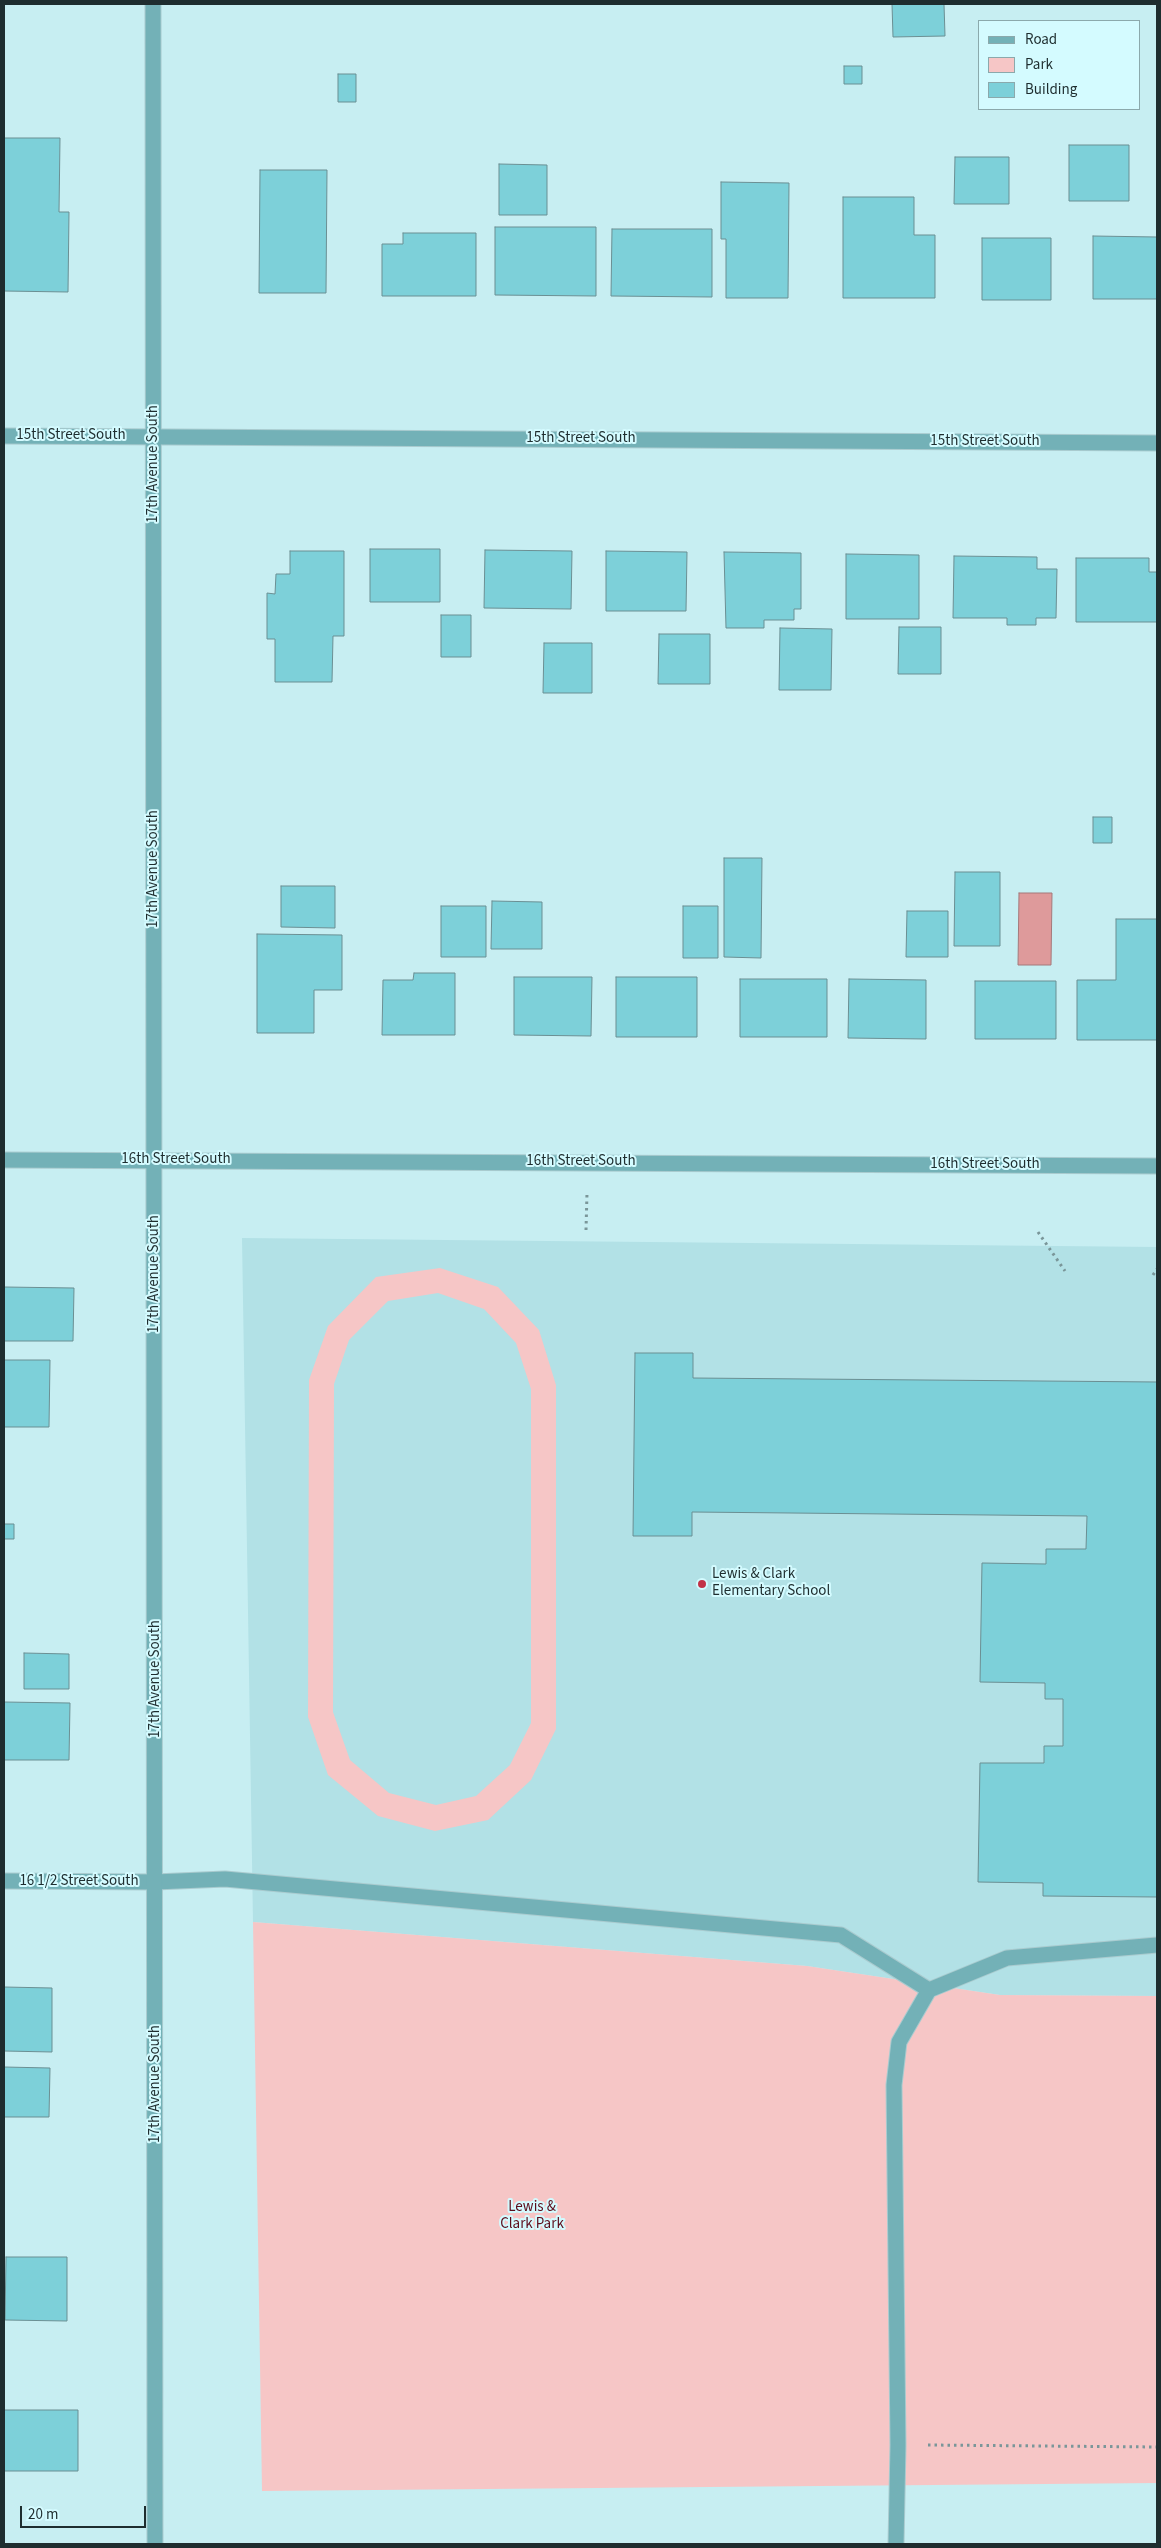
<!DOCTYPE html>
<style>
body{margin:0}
#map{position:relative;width:1161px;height:2548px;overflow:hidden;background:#c7eef2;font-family:"Source Sans 3",sans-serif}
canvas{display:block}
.frame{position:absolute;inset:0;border:5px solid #1e2d2f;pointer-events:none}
.legend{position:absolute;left:978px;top:20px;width:162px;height:90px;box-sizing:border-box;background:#d4fbff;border:1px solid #8ba9ac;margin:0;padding:6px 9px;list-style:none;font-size:15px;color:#1e2d2f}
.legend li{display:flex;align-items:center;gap:10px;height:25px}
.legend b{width:25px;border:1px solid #8ba9ac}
.scale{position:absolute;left:20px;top:2506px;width:126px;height:22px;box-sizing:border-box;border:2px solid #1e2d2f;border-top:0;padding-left:6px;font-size:15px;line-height:18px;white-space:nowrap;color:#1e2d2f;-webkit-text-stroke:4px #d4fbff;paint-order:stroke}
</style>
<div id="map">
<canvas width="1161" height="2548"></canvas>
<div class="frame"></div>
<ul class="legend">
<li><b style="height:6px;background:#73b1b7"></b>Road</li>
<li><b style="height:14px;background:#f6c6c6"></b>Park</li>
<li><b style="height:14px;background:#7dd0d9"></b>Building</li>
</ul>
<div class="scale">20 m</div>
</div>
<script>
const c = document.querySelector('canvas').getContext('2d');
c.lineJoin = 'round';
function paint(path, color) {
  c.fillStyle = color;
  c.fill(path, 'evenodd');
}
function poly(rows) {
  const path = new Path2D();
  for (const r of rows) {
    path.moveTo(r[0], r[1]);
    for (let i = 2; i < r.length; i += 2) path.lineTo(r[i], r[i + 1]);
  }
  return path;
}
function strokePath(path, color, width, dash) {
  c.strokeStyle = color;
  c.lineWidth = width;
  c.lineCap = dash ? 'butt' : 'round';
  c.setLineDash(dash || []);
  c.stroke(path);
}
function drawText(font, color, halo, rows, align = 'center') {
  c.font = font + ' "Source Sans 3",sans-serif';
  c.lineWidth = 4;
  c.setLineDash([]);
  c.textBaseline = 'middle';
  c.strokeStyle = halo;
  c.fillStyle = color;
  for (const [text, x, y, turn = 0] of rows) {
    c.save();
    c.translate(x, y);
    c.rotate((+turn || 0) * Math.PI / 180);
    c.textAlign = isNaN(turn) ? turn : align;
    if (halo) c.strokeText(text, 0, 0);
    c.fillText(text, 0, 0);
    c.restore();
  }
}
paint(poly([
 [242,1238,1157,1247,1157,1996,1000,1995,807,1966,253,1922]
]), '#b2e1e6');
paint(poly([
 [440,1268,498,1287,539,1330,556,1385,556,1729,531,1780,488,1820,435,1831,378,1816,328,1775,308,1717,309,1380,328,1326,376,1277],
 [438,1293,484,1309,516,1343,531,1389,531,1723,510,1765,476,1796,436,1805,389,1793,350,1760,333,1712,334,1384,349,1340,388,1301],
 [253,1922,807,1966,1000,1995,1157,1996,1157,2483,262,2491]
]), '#f6c6c6');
const water = poly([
 [1019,893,1052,893,1051,965,1018,965,1019,893]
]);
paint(water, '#de9a9b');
strokePath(water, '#a4797b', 1);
const building = poly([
 [892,4,944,4,945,36,893,37,892,4],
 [844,66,862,66,862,84,844,84,844,66],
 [338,74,356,74,356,102,338,102,338,74],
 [4,138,60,138,59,212,69,212,68,292,4,291,4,138],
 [1069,145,1129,145,1129,201,1069,201,1069,145],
 [955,157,1009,157,1009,204,954,204,955,157],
 [499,164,547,165,547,215,499,215,499,164],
 [260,170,327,170,326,293,259,293,260,170],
 [721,182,789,183,788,298,726,298,726,239,721,239,721,182],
 [843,197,914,197,914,235,935,235,935,298,843,298,843,197],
 [495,227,596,227,596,296,495,295,495,227],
 [612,229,712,229,712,297,611,296,612,229],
 [403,233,476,233,476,296,382,296,382,244,403,244,403,233],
 [1093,236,1157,237,1157,299,1093,299,1093,236],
 [982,238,1051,238,1051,300,982,300,982,238],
 [370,549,440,549,440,602,370,602,370,549],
 [485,550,572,551,571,609,484,608,485,550],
 [290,551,344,551,344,636,333,636,332,682,275,682,275,639,267,639,267,593,275,594,276,574,290,574,290,551],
 [606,551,687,552,686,611,606,611,606,551],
 [724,552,801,553,801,609,794,609,794,620,764,620,764,628,726,628,724,552],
 [846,554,919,555,919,619,846,619,846,554],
 [954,556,1037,557,1037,569,1057,569,1056,618,1036,618,1036,625,1007,625,1007,618,953,618,954,556],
 [1076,558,1149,558,1149,572,1157,572,1157,622,1076,622,1076,558],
 [441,615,471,615,471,657,441,657,441,615],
 [899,627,941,627,941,674,898,674,899,627],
 [780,628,832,629,831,690,779,690,780,628],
 [659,634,710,634,710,684,658,684,659,634],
 [544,643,592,643,592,693,543,693,544,643],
 [1093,817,1112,817,1112,843,1093,843,1093,817],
 [724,858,762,858,761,958,724,957,724,858],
 [955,872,1000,872,1000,946,954,946,955,872],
 [281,886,335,886,335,928,281,927,281,886],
 [492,901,542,902,542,949,491,949,492,901],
 [441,906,486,906,486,957,441,957,441,906],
 [683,906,718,906,718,958,683,958,683,906],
 [907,911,948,911,948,957,906,957,907,911],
 [1116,919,1157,919,1157,1040,1077,1040,1077,980,1116,980,1116,919],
 [257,934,342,935,342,990,314,990,314,1033,257,1033,257,934],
 [414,973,455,973,455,1035,382,1035,383,980,413,980,414,973],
 [514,977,592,977,591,1036,514,1035,514,977],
 [616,977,697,977,697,1037,616,1037,616,977],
 [740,979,827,979,827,1037,740,1037,740,979],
 [849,979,926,980,926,1039,848,1038,849,979],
 [975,981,1056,981,1056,1039,975,1039,975,981],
 [4,1287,74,1288,73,1341,4,1341,4,1287],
 [635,1353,693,1353,693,1378,1157,1382,1157,1897,1043,1896,1043,1883,978,1882,980,1763,1044,1763,1044,1746,1063,1746,1063,1699,1045,1699,1045,1683,980,1682,982,1563,1046,1564,1046,1549,1086,1549,1087,1516,692,1512,692,1536,633,1536,635,1353],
 [4,1360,50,1360,49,1427,4,1427,4,1360],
 [4,1524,14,1524,14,1539,4,1539,4,1524],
 [24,1653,69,1654,69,1689,24,1689,24,1653],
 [4,1702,70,1703,69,1760,4,1760,4,1702],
 [4,1987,52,1988,52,2052,4,2051,4,1987],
 [4,2067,50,2068,49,2117,4,2117,4,2067],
 [6,2257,67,2257,67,2321,5,2320,6,2257],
 [4,2410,78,2410,78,2471,4,2471,4,2410]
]);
paint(building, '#7dd0d9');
strokePath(building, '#6b8f93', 1);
const service = poly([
 [155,1882,225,1879,841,1935,929,1990],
 [896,2544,898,2445,894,2085,899,2042,929,1990,1007,1958,1157,1945]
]);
const minor = poly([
 [4,436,1157,443],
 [4,1160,1157,1166],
 [4,1881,155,1882]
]);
const tertiary = poly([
 [153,4,155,2544]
]);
strokePath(service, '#a9cbcf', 17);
strokePath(minor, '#a9cbcf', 17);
strokePath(tertiary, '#a9cbcf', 17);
strokePath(poly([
 [586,1230,587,1193],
 [1038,1232,1065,1271],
 [1153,1275,1157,1269],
 [928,2445,1157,2447]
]), '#7a9699', 3, [2.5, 4]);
strokePath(service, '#73b1b7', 15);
strokePath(minor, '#73b1b7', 15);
strokePath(tertiary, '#73b1b7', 15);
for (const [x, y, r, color] of [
 [702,1584,5,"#c23247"]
]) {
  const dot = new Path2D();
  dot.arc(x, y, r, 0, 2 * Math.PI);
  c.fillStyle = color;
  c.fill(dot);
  strokePath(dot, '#d4fbff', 2);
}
drawText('15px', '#1e2d2f', '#d4fbff', [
 ["15th Street South",71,436],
 ["15th Street South",581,439],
 ["15th Street South",985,442],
 ["17th Avenue South",154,464,-90],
 ["17th Avenue South",154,869,-90],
 ["16th Street South",176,1160],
 ["16th Street South",581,1162],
 ["16th Street South",985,1165],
 ["17th Avenue South",155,1274,-90],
 ["17th Avenue South",156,1679,-90],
 ["16 1/2 Street South",79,1882],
 ["17th Avenue South",156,2084,-90]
]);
drawText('15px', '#1e2d2f', '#d4fbff', [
 ["Lewis & Clark",712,1575],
 ["Elementary School",712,1592]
], 'left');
drawText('15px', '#5d0c1b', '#d4fbff', [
 ["Lewis &",532,2208],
 ["Clark Park",532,2225]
]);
</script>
